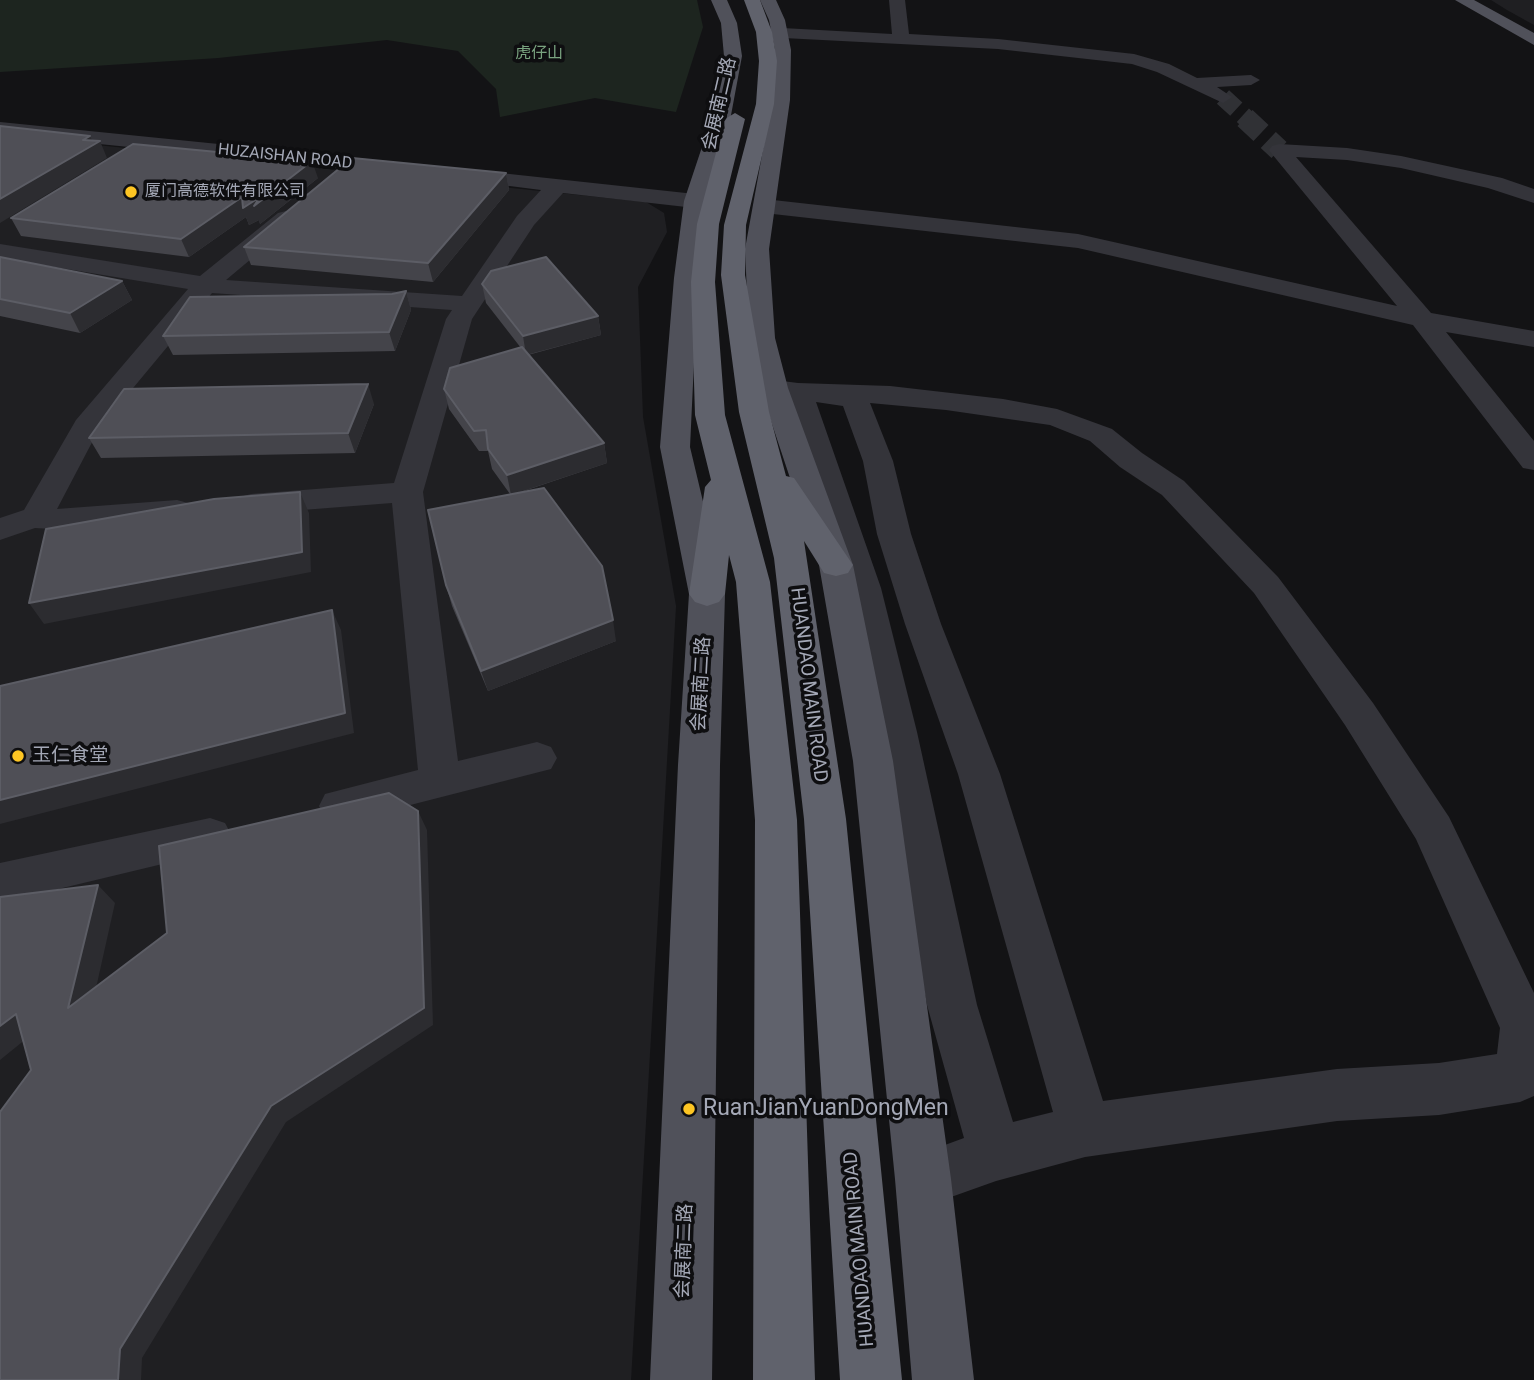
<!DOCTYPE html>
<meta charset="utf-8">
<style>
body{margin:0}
canvas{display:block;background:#131315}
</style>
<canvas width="1534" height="1380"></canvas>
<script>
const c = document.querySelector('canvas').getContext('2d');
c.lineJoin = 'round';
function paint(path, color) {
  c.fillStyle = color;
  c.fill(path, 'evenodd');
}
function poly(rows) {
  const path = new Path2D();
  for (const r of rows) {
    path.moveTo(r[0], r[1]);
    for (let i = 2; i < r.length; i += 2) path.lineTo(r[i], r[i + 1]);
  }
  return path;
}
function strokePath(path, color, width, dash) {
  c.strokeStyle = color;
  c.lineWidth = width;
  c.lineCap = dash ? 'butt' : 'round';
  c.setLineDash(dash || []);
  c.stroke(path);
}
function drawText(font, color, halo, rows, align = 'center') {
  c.font = font + ' Roboto,"Noto Sans SC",sans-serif';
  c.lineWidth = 7;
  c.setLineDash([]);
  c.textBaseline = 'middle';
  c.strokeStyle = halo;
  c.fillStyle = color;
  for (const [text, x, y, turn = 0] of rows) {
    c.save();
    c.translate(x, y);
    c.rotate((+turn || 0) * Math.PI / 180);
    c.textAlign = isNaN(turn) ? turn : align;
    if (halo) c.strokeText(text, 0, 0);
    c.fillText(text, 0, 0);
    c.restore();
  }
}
paint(poly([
 [1491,0,1534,0,1534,25,1507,10],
 [0,135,646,202,664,213,667,232,638,287,643,417,676,606,631,1380,0,1380]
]), '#1f1f22');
paint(poly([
 [0,0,697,0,703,27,676,112,595,98,500,117,496,89,458,51,387,40,218,58,0,72]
]), '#1d251f');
strokePath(poly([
 [1223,97,1247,119]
]), '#303135', 18, [18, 9]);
strokePath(poly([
 [1245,118,1279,150]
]), '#303135', 22, [22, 10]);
paint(poly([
 [889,0,905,0,909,34,998,39,1134,54,1169,64,1197,78,1251,75,1260,80,1251,85,1217,87,1232,97,1223,103,1157,72,1132,64,998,49,764,37,756,32,764,27,892,34,889,0],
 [0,122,397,162,404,164,407,168,404,172,397,174,0,134,0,122],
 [1279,144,1347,148,1401,156,1502,178,1534,189,1534,203,1488,188,1401,168,1347,160,1296,157,1431,313,1534,331,1534,347,1446,332,1534,441,1534,470,1523,468,1413,325,1078,248,764,213,756,211,753,206,756,201,764,199,1078,234,1397,306,1272,154,1269,150,1272,146,1279,144],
 [454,168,695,194,703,196,706,201,703,206,695,208,563,193,534,225,472,319,423,492,458,761,537,742,551,747,557,758,551,769,340,823,325,818,319,806,325,794,418,770,392,503,251,514,240,511,235,504,240,497,251,494,394,483,446,319,452,310,212,293,99,429,57,509,177,500,188,503,193,510,188,517,71,530,35,528,0,540,0,518,24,510,76,420,188,289,0,258,0,244,200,276,278,213,286,211,294,213,297,218,294,223,226,280,462,296,517,216,541,190,447,178,443,174,447,170,454,168],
 [774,380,798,383,890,386,1003,399,1057,409,1112,429,1142,453,1184,481,1278,577,1373,703,1449,817,1534,993,1534,1096,1520,1102,1439,1115,1337,1121,1085,1157,996,1181,923,1207,904,1198,895,1179,904,1160,964,1138,927,1005,877,732,845,588,786,398,764,394,760,388,764,382,774,380],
 [816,402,843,406,863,461,877,534,905,624,958,774,1053,1112,1013,1122,977,1005,917,732,881,588,816,402],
 [870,403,946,410,1050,425,1090,441,1120,467,1162,495,1254,593,1345,725,1416,839,1500,1028,1497,1054,1439,1063,1337,1069,1103,1101,1000,774,941,624,911,534,893,461,870,403],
 [210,818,225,823,232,836,225,849,0,903,0,863,210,818]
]), '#34343a');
paint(poly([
 [711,0,727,0,737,23,742,56,729,126,706,201,698,278,690,447,725,594,720,765,712,1380,650,1380,678,765,689,594,660,447,674,278,684,201,709,126,724,56,721,23,711,0],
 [760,0,776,0,785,20,791,50,790,100,769,249,775,338,788,388,853,565,893,761,951,1179,974,1380,912,1380,895,1179,853,761,819,565,760,388,749,338,745,249,772,100,775,50,769,20,760,0],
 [1455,0,1474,0,1534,33,1534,45,1455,0]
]), '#50515a');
paint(poly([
 [744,0,760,0,772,32,777,61,774,104,746,225,745,275,769,412,786,476,794,478,853,565,848,573,836,576,824,573,804,541,846,819,902,1380,840,1380,804,819,774,558,739,412,721,275,724,225,756,104,759,61,756,32,744,0],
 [735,113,745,119,719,224,715,282,725,415,770,582,797,820,815,1380,753,1380,755,820,736,582,729,555,725,594,719,602,707,606,695,602,689,594,705,487,711,480,695,415,691,282,697,224,725,119,735,113]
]), '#60626c');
paint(poly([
 [506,173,509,190,433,282,251,265,244,247],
 [318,178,260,224,259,220,249,225,246,217,189,257,21,236,11,218],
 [0,257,122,281,132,300,80,333,0,316],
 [482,284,598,316,601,335,528,355,604,443,607,463,521,492,616,641,488,691,452,606,446,585,510,494,492,469,488,451,479,451,449,409,444,389,521,348,486,303],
 [406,291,411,310,395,351,173,355,163,336],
 [374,404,355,453,101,458,89,438]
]), '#44444a');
paint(poly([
 [90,136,94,144,100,141,107,158,0,223,0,199,83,140],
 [312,161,318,178,260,224,259,220,249,225,246,217,189,257,181,239,242,197],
 [506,173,509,190,433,282,428,263],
 [122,281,132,300,80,333,70,313],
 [406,291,411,310,395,351,389,332],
 [598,316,601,335,526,355,523,336],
 [368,384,374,404,355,453,348,433],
 [604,443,607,463,511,495,507,475],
 [300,492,309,513,311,572,44,624,29,603],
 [332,610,341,630,354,733,0,824,0,800],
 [613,620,616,641,488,691,481,671],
 [418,811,427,830,433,1025,286,1122,142,1358,141,1380,118,1380,120,1349],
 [98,885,115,903,88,1024,68,1008],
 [16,1014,37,1030,0,1060,0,1026]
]), '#2c2c30');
const building = poly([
 [0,126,90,136,83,140,100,141,0,199,0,126],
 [133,144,312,161,254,206,260,197,243,208,242,197,181,239,11,218,133,144],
 [352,158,506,173,428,263,244,247,352,158],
 [0,257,122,281,70,313,0,299,0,257],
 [546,257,598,316,523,336,482,284,491,271,546,257],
 [406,291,389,332,163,336,190,297,392,294,406,291],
 [522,347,604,443,507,475,488,449,486,430,474,431,444,389,450,368,522,347],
 [368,384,348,433,89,438,124,389,368,384],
 [544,488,602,566,613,620,481,671,446,585,428,510,544,488],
 [300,492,302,552,29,603,46,529,214,499,300,492],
 [332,610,345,713,0,800,0,686,332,610],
 [389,793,418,811,424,1008,271,1106,120,1349,118,1380,0,1380,0,1112,31,1070,16,1014,0,1026,0,897,98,885,68,1008,167,933,159,846,389,793]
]);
paint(building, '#4f4f56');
strokePath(building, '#5c5d65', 2);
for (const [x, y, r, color] of [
 [131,192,7,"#fdc523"],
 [18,756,7,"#fdc523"],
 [689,1109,7,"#fdc523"]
]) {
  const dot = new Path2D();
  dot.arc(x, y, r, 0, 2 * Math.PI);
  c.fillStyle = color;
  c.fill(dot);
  strokePath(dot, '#0e0e10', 2.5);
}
drawText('16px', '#79a37f', '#0e0e10', [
 ["虎仔山",539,54]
]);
drawText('16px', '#a4a8b6', '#0e0e10', [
 ["HUZAISHAN ROAD",285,157,6]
]);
drawText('16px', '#a4a8b6', '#0e0e10', [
 ["厦门高德软件有限公司",145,192]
], 'left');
drawText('19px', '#a4a8b6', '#0e0e10', [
 ["会展南二路",720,104,-77],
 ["会展南二路",702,684,-87],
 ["HUANDAO MAIN ROAD",808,685,83],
 ["HUANDAO MAIN ROAD",860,1249,-95],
 ["会展南二路",685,1251,-88]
]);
drawText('19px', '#a4a8b6', '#0e0e10', [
 ["玉仁食堂",32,756]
], 'left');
drawText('23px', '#a4a8b6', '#0e0e10', [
 ["RuanJianYuanDongMen",703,1109]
], 'left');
</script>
